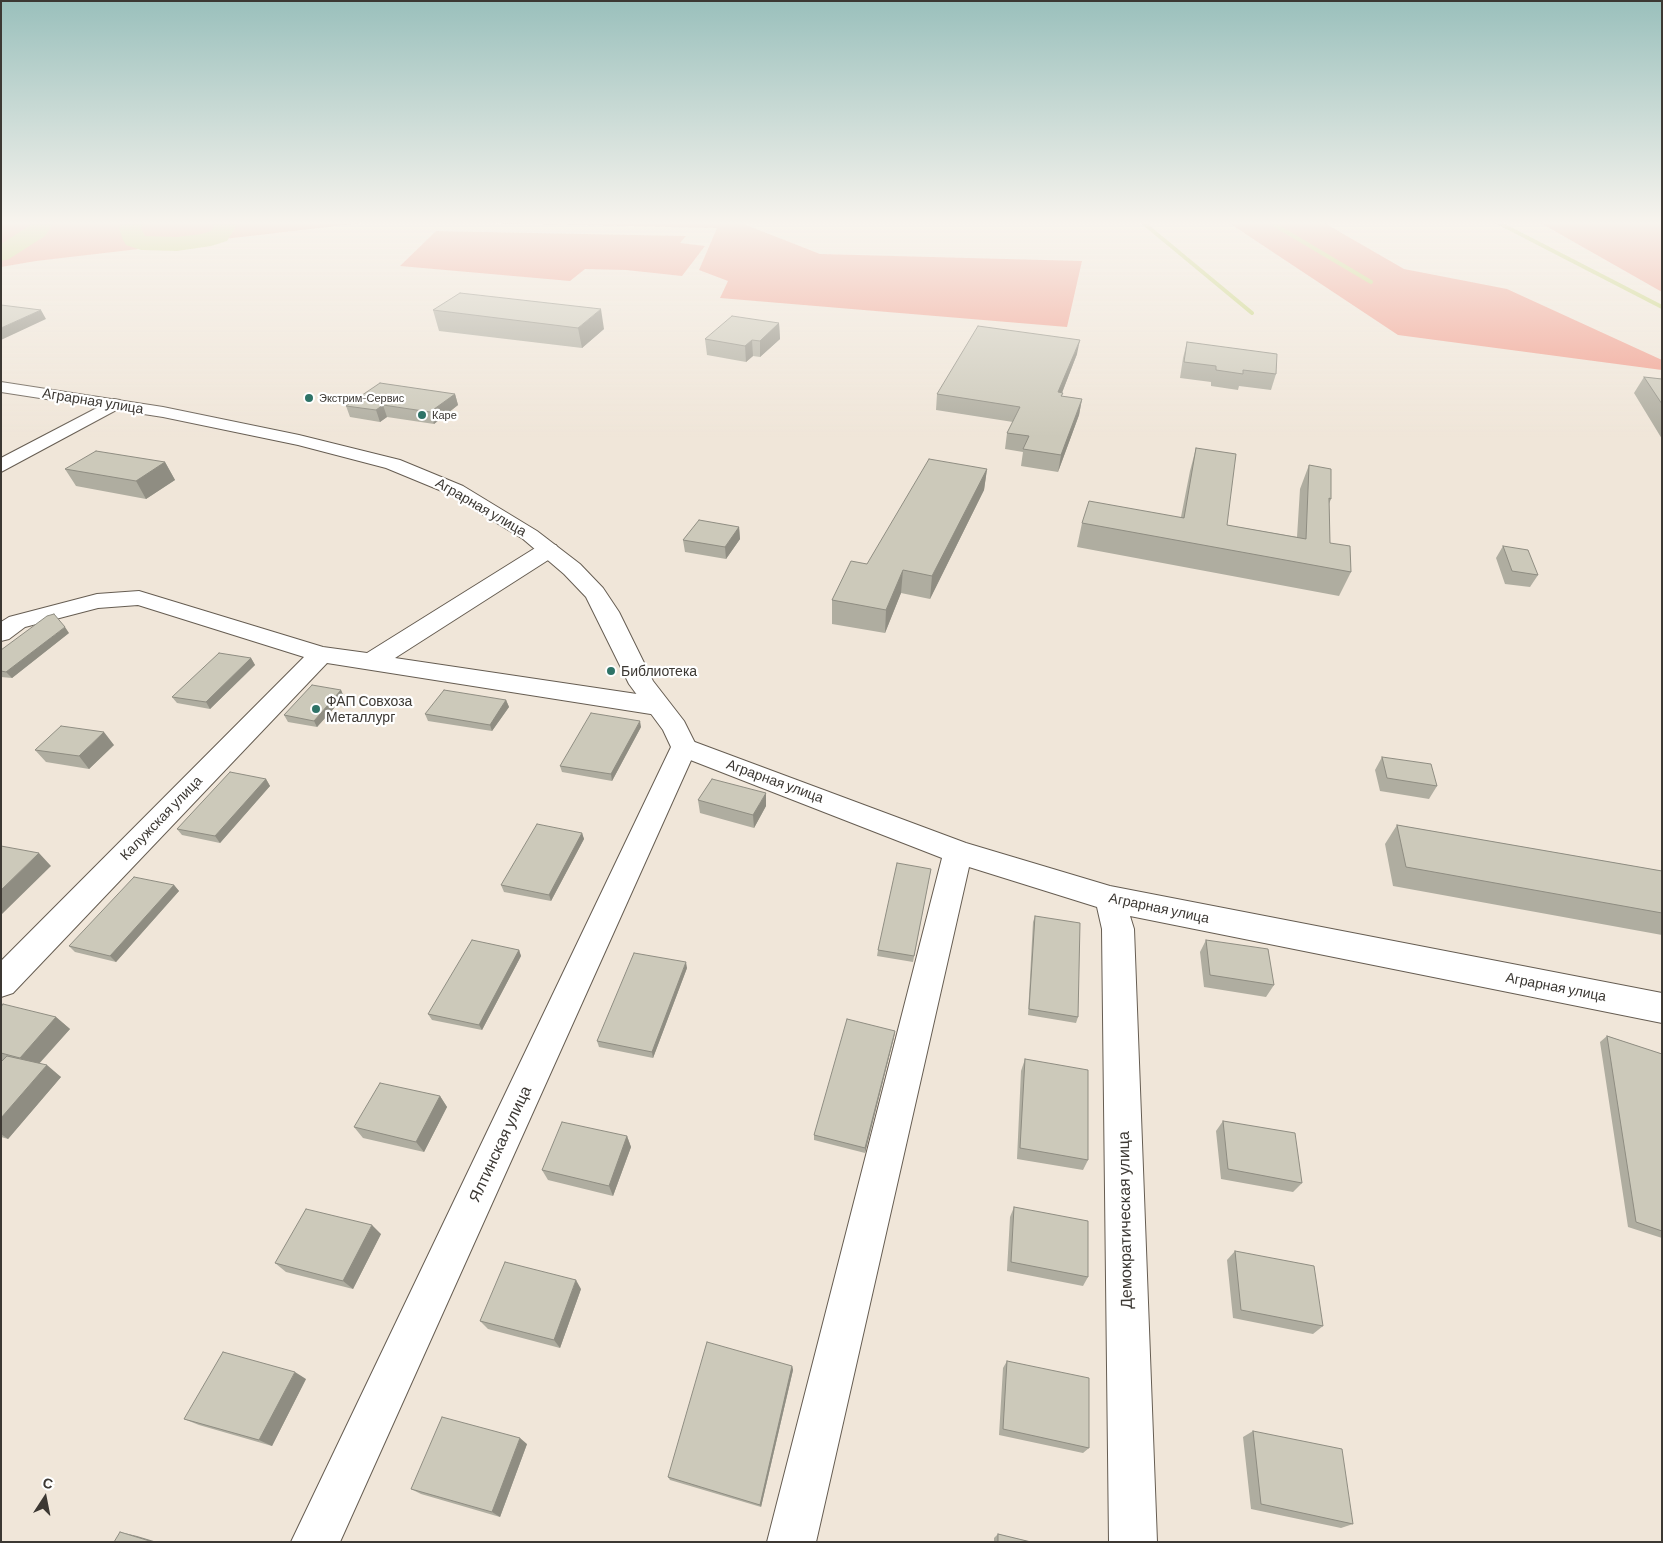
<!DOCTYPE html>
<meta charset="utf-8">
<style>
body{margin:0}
#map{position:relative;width:1663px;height:1543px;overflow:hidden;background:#f0e6d9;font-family:Barlow,sans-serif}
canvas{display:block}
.frame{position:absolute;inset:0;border:2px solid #3c3833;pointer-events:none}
.north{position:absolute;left:20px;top:1473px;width:50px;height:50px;-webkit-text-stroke:4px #fff;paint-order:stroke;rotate:11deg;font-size:14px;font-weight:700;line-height:20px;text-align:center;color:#3c3833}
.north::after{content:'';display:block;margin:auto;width:18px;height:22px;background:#3c3833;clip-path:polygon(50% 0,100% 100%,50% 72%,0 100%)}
</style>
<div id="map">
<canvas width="1663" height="1543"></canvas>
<div class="frame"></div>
<div class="north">С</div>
</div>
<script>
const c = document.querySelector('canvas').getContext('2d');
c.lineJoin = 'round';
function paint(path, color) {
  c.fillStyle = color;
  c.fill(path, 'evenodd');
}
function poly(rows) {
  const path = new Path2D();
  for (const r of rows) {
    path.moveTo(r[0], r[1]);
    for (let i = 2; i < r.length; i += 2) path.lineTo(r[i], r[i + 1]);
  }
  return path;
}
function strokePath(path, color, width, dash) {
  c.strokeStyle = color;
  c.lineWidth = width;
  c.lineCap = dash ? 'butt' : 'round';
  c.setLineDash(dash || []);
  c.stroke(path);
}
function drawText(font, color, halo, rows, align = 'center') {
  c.font = font + ' Barlow,sans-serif';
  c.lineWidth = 4.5;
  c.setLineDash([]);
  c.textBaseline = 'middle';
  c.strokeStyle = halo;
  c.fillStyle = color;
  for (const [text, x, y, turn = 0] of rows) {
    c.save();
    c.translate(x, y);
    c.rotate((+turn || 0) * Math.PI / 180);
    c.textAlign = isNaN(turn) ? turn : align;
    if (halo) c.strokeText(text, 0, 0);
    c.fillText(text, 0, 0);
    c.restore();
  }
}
paint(poly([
 [1,221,379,221,36,261,1,267],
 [394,221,736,221,820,254,1082,261,1067,327,720,298,728,281,699,270,717,228],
 [1226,221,1321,221,1404,269,1507,289,1662,360,1662,370,1398,335],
 [1537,221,1662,221,1662,292],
 [436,231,686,236,680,243,705,246,682,276,626,270,585,269,570,281,400,266]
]), '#f19e8e');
strokePath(poly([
 [1141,221,1252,313],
 [1268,221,1371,282],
 [1495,221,1662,307]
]), '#c5d379', 4);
paint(poly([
 [33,221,55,221,45,236,9,259,1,261,1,244,29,226,33,221],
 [124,221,146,221,141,228,145,236,177,237,201,234,211,231,214,226,210,221,234,221,237,225,227,241,211,246,177,251,141,250,126,245,123,240,119,228,124,221]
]), '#c5d379');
const street = poly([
 [114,399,120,400,123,404,120,408,1,472,1,458,114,399],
 [548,544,556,545,559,550,556,555,395,658,657,697,666,700,670,706,666,712,657,715,327,663,13,993,1,997,1,961,304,657,138,605,98,608,25,627,9,639,1,641,1,622,9,617,97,594,139,591,323,647,367,653,540,545,548,544],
 [684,738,966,843,1110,886,1662,993,1662,1023,1130,916,1134,929,1157,1542,1109,1542,1102,929,1097,907,969,867,816,1542,767,1542,942,858,675,754,671,747,675,740,684,738]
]);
const secondary = poly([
 [1,382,163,407,299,435,400,460,463,486,537,531,580,564,603,588,619,612,653,681,684,721,697,747,340,1542,291,1542,671,747,663,730,629,684,586,597,564,574,523,539,449,494,386,468,298,445,163,417,1,392,1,382]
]);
strokePath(street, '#665d52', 2);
strokePath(secondary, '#665d52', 2);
paint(street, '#fff');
paint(secondary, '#fff');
paint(poly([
 [433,310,604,329,582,348,439,331],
 [779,323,780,339,760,357,753,356,746,362,707,355,705,339],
 [1187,342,1276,374,1271,390,1239,386,1238,390,1211,386,1211,382,1180,378,1183,358],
 [1077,354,1062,393,1063,393,1062,396,1082,399,1079,415,1058,472,1021,466,1023,452,1005,449,1007,433,1013,422,936,410,937,394],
 [1644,377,1662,379,1662,439,1634,393],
 [455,394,458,405,434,424,387,417,380,422,350,417,346,406],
 [1196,448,1227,525,1297,537,1300,489,1309,465,1331,499,1329,504,1330,543,1351,572,1339,596,1077,547,1082,523,1181,517,1190,471],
 [165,462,175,480,146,499,76,486,65,469],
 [987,469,984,490,930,599,901,593,885,633,832,624,832,600,867,564],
 [739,527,740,539,726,559,685,552,683,540],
 [1503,546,1538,575,1530,587,1505,584,1496,558],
 [69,633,12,678,1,677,1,650],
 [251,658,255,665,210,709,177,703,172,697],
 [341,690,344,697,317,727,288,722,284,715],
 [506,700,509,707,492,731,428,721,425,714],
 [641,727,612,781,562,772,560,766],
 [114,745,89,769,46,762,35,750],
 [1382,757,1437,786,1429,799,1380,791,1375,770],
 [266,779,270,786,220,843,182,835,177,829],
 [698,800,766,806,754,828,700,813],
 [1397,825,1662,871,1662,935,1393,886,1385,844],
 [582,833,584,839,551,901,504,892,501,885],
 [931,869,913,962,877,956,878,950],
 [174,885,179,891,116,962,75,952,69,946],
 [1035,916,1078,1017,1076,1023,1028,1015,1033,922],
 [1206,940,1274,985,1266,997,1204,987,1200,952],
 [519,950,521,956,482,1030,432,1020,428,1014],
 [687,968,653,1058,599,1047,597,1041],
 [1,1007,56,1017,70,1029,39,1064,61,1077,8,1139,1,1137,1,1062,2,1061,1,1061],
 [895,1031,894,1037,865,1153,814,1140,814,1135],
 [1607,1036,1662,1054,1662,1238,1628,1227,1600,1042],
 [1025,1059,1088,1160,1083,1170,1017,1159,1021,1071],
 [440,1096,447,1107,424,1152,363,1138,354,1127],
 [1223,1121,1302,1183,1293,1192,1221,1179,1216,1131],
 [627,1136,631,1147,613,1196,548,1180,542,1170],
 [1014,1207,1088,1277,1083,1286,1007,1271,1010,1217],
 [381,1234,353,1289,286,1272,275,1263],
 [1235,1251,1323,1326,1313,1334,1233,1318,1227,1260],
 [581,1289,560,1348,488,1329,480,1321],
 [1007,1361,1089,1448,1083,1453,999,1435,1003,1368],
 [792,1366,793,1370,761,1507,670,1480,668,1477],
 [306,1379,272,1446,199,1425,184,1419],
 [1253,1431,1353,1524,1341,1528,1251,1509,1243,1437],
 [527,1444,500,1517,421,1494,411,1489],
 [998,1534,1031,1542,994,1542,994,1538]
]), '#afada0');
paint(poly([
 [601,309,604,329,582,348,578,328],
 [41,310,46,319,1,340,1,328],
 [779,323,780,339,760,357,760,341],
 [752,340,753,356,746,362,745,346],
 [1080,340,1077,354,1056,408,1058,392],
 [455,394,458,405,434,424,430,412],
 [1082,399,1079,415,1058,472,1061,455],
 [383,405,387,417,380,422,376,410],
 [165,462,175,480,146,499,136,481],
 [987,469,984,490,930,599,932,576],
 [739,527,740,539,726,559,725,547],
 [903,570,901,593,885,633,886,610],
 [65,627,69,633,12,678,6,672],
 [251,658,255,665,210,709,206,702],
 [341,690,344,697,317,727,314,721],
 [506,700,509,707,492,731,490,725],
 [640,721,641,727,612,781,611,774],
 [104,732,114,745,89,769,79,756],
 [266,779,270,786,220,843,215,836],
 [766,793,766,806,754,828,753,815],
 [582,833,584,839,551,901,549,895],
 [39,853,51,866,1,915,1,890],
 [174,885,179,891,116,962,110,956],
 [519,950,521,956,482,1030,479,1025],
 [686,962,687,968,653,1058,652,1052],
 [56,1017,70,1029,34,1069,20,1058],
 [895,1031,894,1037,865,1153,865,1148],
 [47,1065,61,1077,8,1139,1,1134,1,1118],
 [440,1096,447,1107,424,1152,416,1142],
 [627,1136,631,1147,613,1196,609,1186],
 [372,1225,381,1234,353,1289,343,1281],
 [576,1280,581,1289,560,1348,554,1340],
 [792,1366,793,1370,761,1507,760,1505],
 [295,1372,306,1379,272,1446,259,1440],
 [520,1438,527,1444,500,1517,492,1512],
 [120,1532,137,1536,157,1542,153,1542]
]), '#8f8d82');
const building = poly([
 [460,293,601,309,578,328,433,310,460,293],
 [1,305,41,310,1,328,1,305],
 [732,316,779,323,760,341,752,340,745,346,705,339,732,316],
 [978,326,1080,340,1058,392,1063,393,1061,396,1082,399,1061,455,1023,449,1029,436,1007,433,1020,407,937,394,978,326],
 [1187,342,1277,354,1276,374,1243,370,1243,374,1216,370,1216,366,1184,362,1187,342],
 [1644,377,1662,379,1662,404,1644,377],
 [380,383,455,394,430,412,383,405,376,410,346,406,380,383],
 [1196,448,1236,454,1227,525,1306,539,1309,465,1331,469,1331,499,1329,498,1330,543,1350,546,1351,572,1082,523,1089,501,1184,518,1196,448],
 [96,451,165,462,136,481,65,469,96,451],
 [929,459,987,469,932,576,903,570,886,610,832,600,851,561,867,564,929,459],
 [699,520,739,527,725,547,683,540,699,520],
 [1503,546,1528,550,1538,575,1512,571,1503,546],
 [54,614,65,627,6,672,1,671,1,650,47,616,54,614],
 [219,653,251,658,206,702,172,697,219,653],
 [312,685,341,690,314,721,284,715,312,685],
 [444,690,506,700,490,725,425,714,444,690],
 [591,713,640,721,611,774,560,766,591,713],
 [61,726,104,732,79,756,35,750,61,726],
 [1382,757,1431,764,1437,786,1387,778,1382,757],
 [230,772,266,779,215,836,177,829,230,772],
 [712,779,766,793,753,815,698,800,712,779],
 [537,824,582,833,549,895,501,885,537,824],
 [1397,825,1662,871,1662,913,1406,867,1397,825],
 [1,846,39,853,1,890,1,846],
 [897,863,931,869,914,956,878,950,897,863],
 [134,877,174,885,110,956,69,946,134,877],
 [1035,916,1080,923,1078,1017,1029,1009,1035,916],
 [472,940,519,950,479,1025,428,1014,472,940],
 [1206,940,1268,949,1274,985,1210,975,1206,940],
 [634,953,686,962,652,1052,597,1041,634,953],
 [3,1004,56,1017,20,1058,1,1053,1,1007,3,1004],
 [847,1019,895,1031,865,1148,814,1135,847,1019],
 [1607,1036,1662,1054,1662,1231,1636,1222,1607,1036],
 [7,1056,47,1065,1,1118,1,1062,7,1056],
 [1025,1059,1088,1070,1088,1160,1020,1148,1025,1059],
 [380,1083,440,1096,416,1142,354,1127,380,1083],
 [1223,1121,1295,1133,1302,1183,1228,1169,1223,1121],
 [562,1122,627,1136,609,1186,542,1170,562,1122],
 [1014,1207,1088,1221,1088,1277,1011,1262,1014,1207],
 [306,1209,372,1225,343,1281,275,1263,306,1209],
 [1235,1251,1314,1266,1323,1326,1241,1310,1235,1251],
 [505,1262,576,1280,554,1340,480,1321,505,1262],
 [707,1342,792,1366,760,1505,668,1477,707,1342],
 [223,1352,295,1372,259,1440,184,1419,223,1352],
 [1007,1361,1089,1378,1089,1448,1003,1429,1007,1361],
 [442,1417,520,1438,492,1512,411,1489,442,1417],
 [1253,1431,1342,1449,1353,1524,1261,1504,1253,1431],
 [120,1532,153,1542,114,1542,120,1532],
 [998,1534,1031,1542,998,1542,998,1534]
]);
paint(building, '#ccc9ba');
strokePath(building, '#8f8d82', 1);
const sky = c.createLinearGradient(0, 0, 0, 437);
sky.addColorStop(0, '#9ac0bc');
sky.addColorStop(0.51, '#f8f4ee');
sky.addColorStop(1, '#f8f4ee00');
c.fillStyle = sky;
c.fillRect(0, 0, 1663, 437);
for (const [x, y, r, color] of [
 [309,398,5,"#2e7367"],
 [422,415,5,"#2e7367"],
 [611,671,5,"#2e7367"],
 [316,709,5,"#2e7367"]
]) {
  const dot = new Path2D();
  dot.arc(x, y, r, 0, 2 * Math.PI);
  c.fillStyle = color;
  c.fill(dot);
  strokePath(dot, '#fff', 2);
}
drawText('11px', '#3c3833', '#fff', [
 ["Экстрим-Сервис",319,398],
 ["Каре",432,415]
], 'left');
drawText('14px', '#3c3833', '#fff', [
 ["Аграрная улица",93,401,9],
 ["Аграрная улица",481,507,30],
 ["Аграрная улица",775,781,20],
 ["Калужская улица",161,818,-46],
 ["Аграрная улица",1159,908,12],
 ["Аграрная улица",1556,987,11]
]);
drawText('14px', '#3c3833', '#fff', [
 ["Библиотека",621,671],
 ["ФАП Совхоза",326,701],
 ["Металлург",326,717]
], 'left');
drawText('16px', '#3c3833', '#fff', [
 ["Ялтинская улица",500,1144,-65],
 ["Демократическая улица",1125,1220,-91]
]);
</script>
